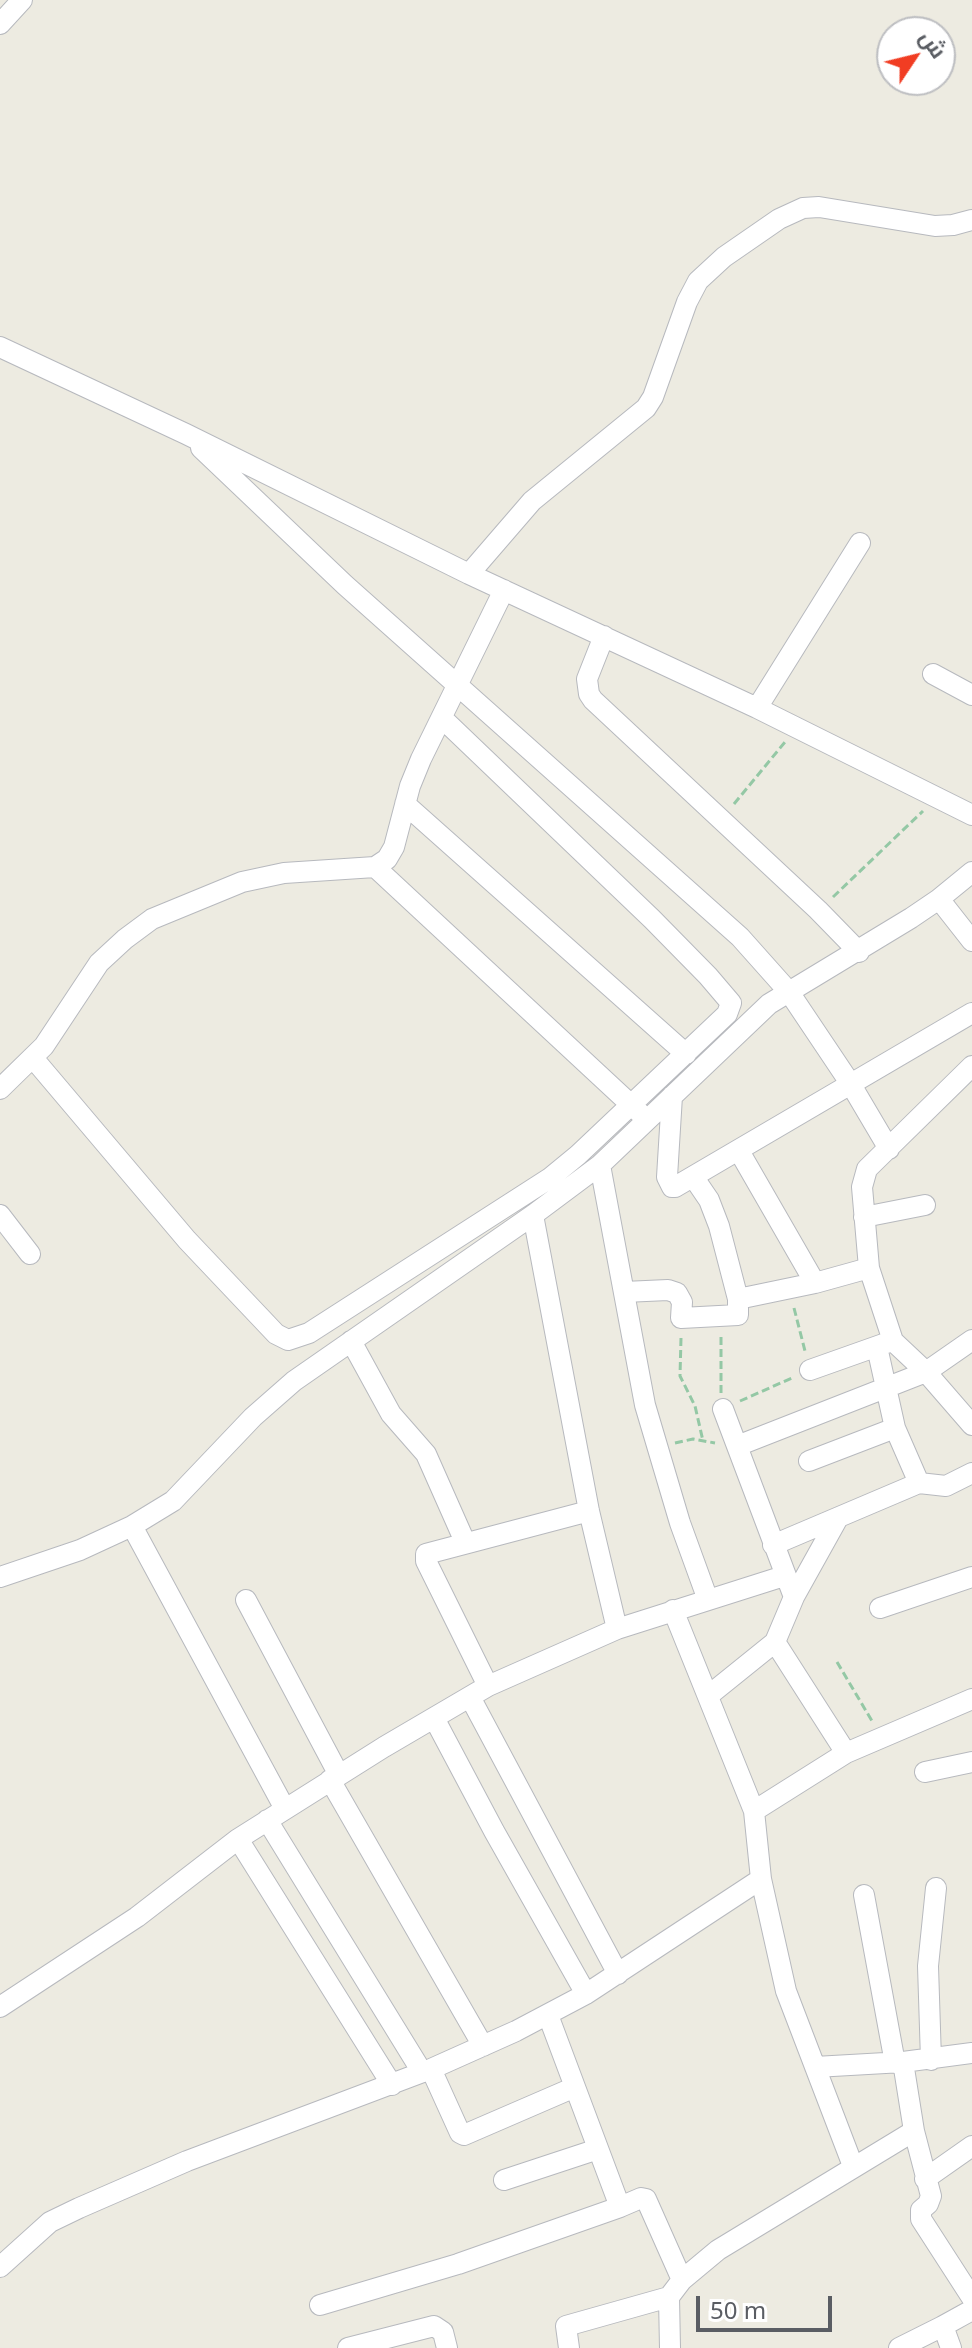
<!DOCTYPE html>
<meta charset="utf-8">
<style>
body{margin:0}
#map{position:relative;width:972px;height:2348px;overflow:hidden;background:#edebe1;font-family:"Noto Sans",Cairo,sans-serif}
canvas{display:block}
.north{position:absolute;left:876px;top:16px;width:80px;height:80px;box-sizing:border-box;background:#fff;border:2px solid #bdbec1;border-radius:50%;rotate:55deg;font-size:22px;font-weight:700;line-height:32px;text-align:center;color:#5a5d63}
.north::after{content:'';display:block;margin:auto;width:28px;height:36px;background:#f13d23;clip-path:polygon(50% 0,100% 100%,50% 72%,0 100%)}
.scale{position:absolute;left:696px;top:2296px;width:136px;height:36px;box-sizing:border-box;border:4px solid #5a5d63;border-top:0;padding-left:10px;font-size:24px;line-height:28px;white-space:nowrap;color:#5a5d63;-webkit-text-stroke:6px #fff;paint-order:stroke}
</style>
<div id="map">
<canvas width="972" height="2348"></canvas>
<div class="north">ش</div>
<div class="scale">50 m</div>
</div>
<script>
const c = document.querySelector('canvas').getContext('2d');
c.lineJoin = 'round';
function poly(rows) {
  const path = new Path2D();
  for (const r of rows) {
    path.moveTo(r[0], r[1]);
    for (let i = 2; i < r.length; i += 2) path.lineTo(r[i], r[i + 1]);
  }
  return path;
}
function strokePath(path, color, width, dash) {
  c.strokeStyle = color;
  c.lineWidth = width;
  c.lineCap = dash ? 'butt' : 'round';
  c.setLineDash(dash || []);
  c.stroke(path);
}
const minor = poly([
 [0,24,22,0],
 [0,347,186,434,469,574,757,708,972,815],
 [201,448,345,585,740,937,789,992,850,1083,889,1149],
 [469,574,532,501,646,408,653,397,687,302,698,281,724,257,779,219,803,208,819,207,935,226,953,225,972,220],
 [604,636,587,679,589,694,593,700,818,910,859,952],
 [933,674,972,695],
 [757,708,860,543],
 [405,804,686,1054],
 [375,867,642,1115],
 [939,899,972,941],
 [33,1058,187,1240,276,1334,288,1340,309,1333,550,1178,578,1155,727,1014,731,1003,708,976,652,919,442,718],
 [972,1066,867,1169,862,1187,869,1268,893,1341,926,1372,972,1425],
 [0,1089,44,1046,99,963,125,939,152,919,242,882,284,873,375,867,387,859,394,847,410,786,421,759,504,590],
 [672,1096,667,1177,672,1187,675,1187,972,1013],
 [739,1151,815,1283],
 [600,1165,645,1405,680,1523,708,1600],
 [0,1215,30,1254],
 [533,1215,589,1511,617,1629],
 [864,1217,925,1205],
 [624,1292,668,1290,677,1293,682,1302,681,1318,738,1315,738,1299,719,1226,709,1200,694,1178],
 [738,1299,815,1283,869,1268],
 [351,1341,391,1414,426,1454,465,1542],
 [877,1347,895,1428,919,1483],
 [810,1370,889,1342],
 [737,1446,926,1372,972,1340],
 [809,1461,895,1428],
 [132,1526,285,1809],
 [773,1545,919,1483,946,1486,972,1473],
 [0,1577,80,1550,132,1526,173,1501,253,1417,294,1381,533,1215,600,1165,769,1004,911,918,939,899,972,872],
 [794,1597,838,1518],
 [246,1600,339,1775],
 [880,1608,972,1577],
 [673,1610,754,1811,846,1753,972,1699],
 [775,1642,846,1753],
 [488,1686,426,1561,426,1554,589,1511],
 [708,1696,775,1642,794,1597,723,1409],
 [470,1697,618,1974],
 [434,1718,494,1831,586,1994],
 [925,1772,972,1762],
 [330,1780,483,2046],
 [267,1820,422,2072],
 [238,1839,392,2085],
 [761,1879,786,1991,853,2166],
 [864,1895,895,2063],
 [0,2007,137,1917,238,1839,384,1747,488,1686,617,1629,784,1576],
 [931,2060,928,1966,936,1888],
 [903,2062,914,2131,931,2196,928,2204,921,2210,921,2219,972,2298],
 [815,2067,903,2062,972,2053],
 [431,2069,460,2133,464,2135,575,2087],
 [925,2179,972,2146],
 [504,2180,598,2149],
 [620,2207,641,2198,646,2199,682,2280],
 [0,2267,50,2222,79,2208,187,2161,431,2069,516,2031,586,1994,761,1879,754,1811],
 [669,2297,670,2348],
 [320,2305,458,2264,620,2207,548,2015],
 [943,2326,972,2310],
 [348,2348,434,2326,443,2332,447,2348],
 [569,2348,566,2326,669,2297,682,2280,718,2250,914,2131],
 [899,2348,943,2326,951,2348]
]);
strokePath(minor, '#b7b9be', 22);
strokePath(poly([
 [734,804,785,742],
 [833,897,923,811],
 [794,1308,805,1351],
 [681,1338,680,1376,695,1406,703,1441],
 [721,1393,721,1336],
 [740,1401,792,1378],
 [675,1443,693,1439,715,1443],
 [837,1662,872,1721]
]), '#94c8a5', 3, [8, 4]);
strokePath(minor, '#fff', 20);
</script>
